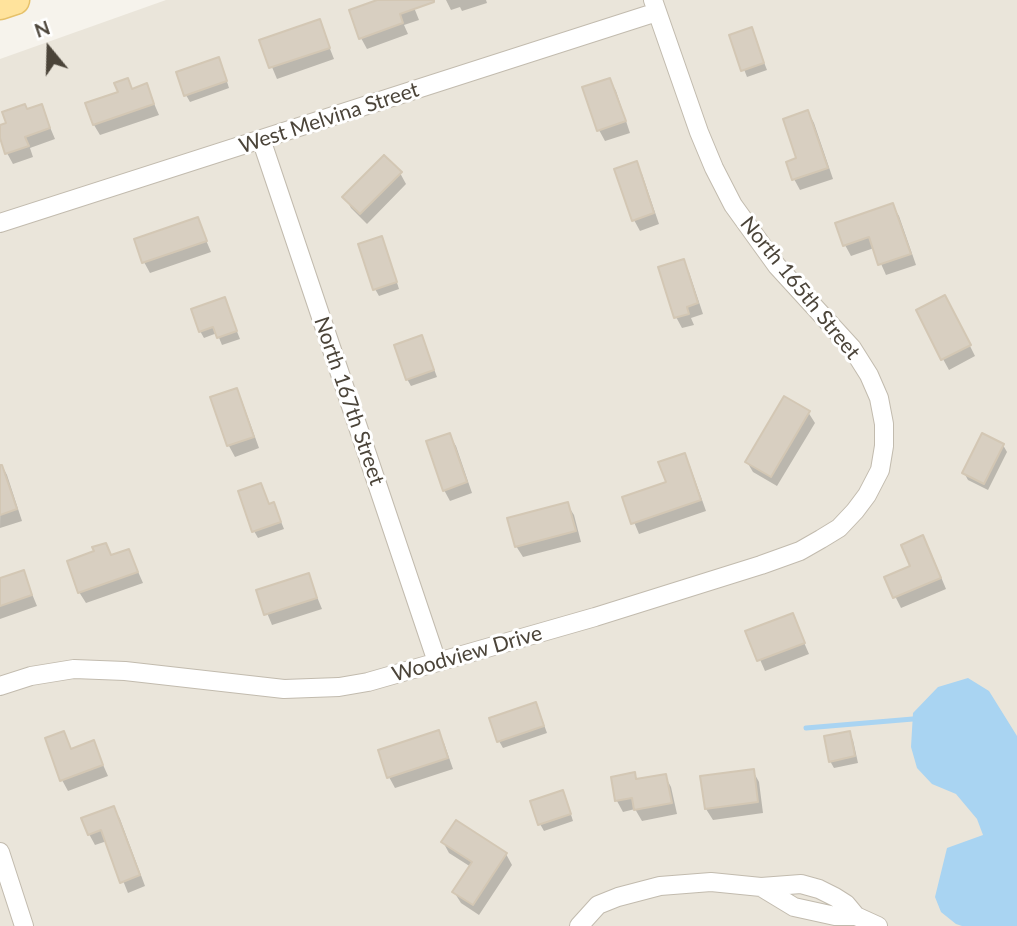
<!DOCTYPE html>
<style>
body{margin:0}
#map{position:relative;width:1017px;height:926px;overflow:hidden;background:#f6f3ec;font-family:Lato,sans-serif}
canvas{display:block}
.north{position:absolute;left:14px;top:14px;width:70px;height:70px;-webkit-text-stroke:5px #fff;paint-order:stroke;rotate:341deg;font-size:19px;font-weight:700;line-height:28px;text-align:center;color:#4b4439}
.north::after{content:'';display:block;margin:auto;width:24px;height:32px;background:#4b4439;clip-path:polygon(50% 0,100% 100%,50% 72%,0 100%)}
</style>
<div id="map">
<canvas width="1017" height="926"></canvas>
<div class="north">N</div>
</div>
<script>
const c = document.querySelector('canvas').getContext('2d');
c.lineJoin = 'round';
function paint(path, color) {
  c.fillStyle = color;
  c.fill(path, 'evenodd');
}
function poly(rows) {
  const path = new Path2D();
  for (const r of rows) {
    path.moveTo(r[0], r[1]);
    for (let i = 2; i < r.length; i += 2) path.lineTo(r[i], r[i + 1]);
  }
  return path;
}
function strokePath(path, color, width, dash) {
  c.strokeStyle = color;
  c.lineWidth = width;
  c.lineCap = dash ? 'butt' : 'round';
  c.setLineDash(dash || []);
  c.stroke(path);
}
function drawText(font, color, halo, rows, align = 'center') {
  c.font = font + ' Lato,sans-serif';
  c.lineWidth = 6;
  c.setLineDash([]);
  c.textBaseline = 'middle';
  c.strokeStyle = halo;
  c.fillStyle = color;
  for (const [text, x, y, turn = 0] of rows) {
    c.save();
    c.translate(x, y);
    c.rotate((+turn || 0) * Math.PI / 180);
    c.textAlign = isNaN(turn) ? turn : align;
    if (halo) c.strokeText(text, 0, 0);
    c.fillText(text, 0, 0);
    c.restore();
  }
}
paint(poly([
 [166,0,1017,0,1017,926,0,926,0,59]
]), '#eae5da');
paint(poly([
 [968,678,989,691,1017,736,1017,926,962,926,956,924,941,912,935,897,947,848,983,835,977,819,956,794,932,784,917,768,911,747,913,713,938,687]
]), '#a9d4f2');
paint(poly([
 [382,0,411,0,419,20,404,25,408,34,367,49,361,38],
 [446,0,486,0,487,3,462,11,460,7,451,10],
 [319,21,334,59,277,79,261,41],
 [751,29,767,70,747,77,731,36],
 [222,66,229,88,190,102,186,95],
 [610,80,616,91,630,133,605,141,599,130,584,88],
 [128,81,133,90,146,85,159,115,100,135,94,125],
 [41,106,55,139,30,148,33,157,13,164,7,153,0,127,27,111],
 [808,112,814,123,833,179,800,190,794,179],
 [636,163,642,174,659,224,640,231,634,220],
 [400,173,406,184,367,224,351,208,345,197],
 [892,205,899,216,916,265,886,275,874,248,851,256,845,245],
 [197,219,211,252,150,273,144,262],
 [385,245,399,289,379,296,375,289],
 [683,261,689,272,703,314,691,318,694,325,682,328,676,317],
 [224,299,240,339,222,345,217,333,204,338,200,331],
 [951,308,975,356,949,370,943,359],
 [422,337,437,377,411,386,407,379],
 [236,390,242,401,259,448,235,457,229,446,212,398],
 [808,412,815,423,777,486,753,472,747,462],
 [449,435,456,446,472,493,450,501,444,490],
 [1003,445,1007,452,988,490,968,480,964,473],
 [684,455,690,466,706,511,639,534,624,498,668,483],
 [1,464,7,475,22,521,0,528],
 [274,504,284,529,258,538,254,531,269,506],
 [567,504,574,515,581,542,523,557,516,546],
 [106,545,112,556,129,551,143,583,86,603,79,592,96,552],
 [929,548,946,589,901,608,886,578,912,566],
 [23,572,37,606,0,619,0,580],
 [308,575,322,609,272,625,258,591],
 [792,615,809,654,765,671,748,632],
 [539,711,547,733,503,748,499,741],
 [63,733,72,750,93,742,108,776,68,791,62,780],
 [438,733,444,743,453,769,395,788,389,777,380,752],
 [849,733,853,740,858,763,834,768,830,761],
 [753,771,759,782,763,813,713,820,706,809],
 [634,774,638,781,665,776,671,787,677,814,642,821,635,809,623,812,617,801,613,778],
 [566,799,573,821,544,831,540,824],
 [114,808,120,819,145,886,128,893,107,841,95,845,89,834],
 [443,842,506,854,512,865,479,915,461,903,454,892,471,867,449,853]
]), '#0003');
strokePath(poly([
 [806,728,913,719]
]), '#a9d4f2', 5);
const building = poly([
 [377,0,434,0,434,2,400,14,403,23,359,39,349,10,377,0],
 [320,19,330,48,269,68,259,40,320,19],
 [752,27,764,63,741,71,729,35,752,27],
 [219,57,227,81,184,96,176,72,219,57],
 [128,78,132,89,147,83,154,104,93,125,85,103,118,92,114,83,128,78],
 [610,78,626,121,597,131,582,87,610,78],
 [25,104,27,109,42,104,50,128,25,137,29,146,5,154,0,138,0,125,6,123,2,112,25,104],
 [808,110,828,168,792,180,786,162,796,158,783,119,808,110],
 [384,155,402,172,360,214,342,197,384,155],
 [637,161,654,213,632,221,614,169,637,161],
 [893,203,911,254,878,265,869,237,843,246,835,223,893,203],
 [198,217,207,241,142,263,134,239,198,217],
 [382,236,397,282,373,290,358,244,382,236],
 [684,259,698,303,687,307,689,314,674,318,658,267,684,259],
 [945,295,971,345,941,360,916,310,945,295],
 [225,297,237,331,217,338,213,327,199,332,191,309,225,297],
 [422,335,434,370,406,380,394,345,422,335],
 [237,388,254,437,227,446,210,397,237,388],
 [784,396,810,411,771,477,745,462,784,396],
 [450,433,467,482,443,491,426,441,450,433],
 [982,433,1004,444,984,484,962,473,982,433],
 [685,453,701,500,631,524,622,497,666,482,658,462,685,453],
 [0,465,2,465,17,509,0,515,0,465],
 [261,483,269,504,274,502,281,522,252,532,238,491,261,483],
 [568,502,576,531,515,547,507,518,568,502],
 [923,535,941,578,893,598,884,577,910,566,901,545,923,535],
 [106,543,111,555,129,549,138,572,78,593,67,561,94,551,92,547,106,543],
 [24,570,32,595,0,606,0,578,24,570],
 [309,573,317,598,264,615,256,590,309,573],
 [793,613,805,643,757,661,745,631,793,613],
 [536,702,544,726,497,742,489,718,536,702],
 [439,730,448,758,387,778,378,750,439,730],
 [64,731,71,749,94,740,103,765,60,781,45,738,64,731],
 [850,731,855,756,829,762,824,736,850,731],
 [754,769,758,802,705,809,700,776,754,769],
 [635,772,636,779,666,774,672,803,634,810,632,798,615,801,611,777,635,772],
 [563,790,571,814,538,825,530,801,563,790],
 [114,806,140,875,120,883,101,830,88,835,81,818,114,806],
 [456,820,507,853,473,905,452,892,472,862,441,842,456,820]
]);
paint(building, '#d8cfc1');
strokePath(building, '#d3c7b4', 2);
const street = poly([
 [261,139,437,662],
 [0,223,657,12],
 [0,686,31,676,74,669,125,671,284,689,339,687,368,682,595,617,761,565,800,551,821,539,839,528,855,511,867,495,880,470,884,446,884,424,879,398,869,375,852,348,777,266,733,205,714,168,699,132,653,0],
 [0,852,24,926],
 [761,887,794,907,835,916,856,916],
 [579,926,598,905,618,897,660,886,711,882,761,887,801,884,819,889,835,897,846,904,856,916,878,926]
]);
const primary = poly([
 [0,5,15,0]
]);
strokePath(street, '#c2bbae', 20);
strokePath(primary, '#e6c16a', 31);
strokePath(street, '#fff', 18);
strokePath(primary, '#ffe39c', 28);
drawText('21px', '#4b4439', '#fff', [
 ["West Melvina Street",329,118,-18],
 ["North 165th Street",800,288,51],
 ["North 167th Street",349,401,71],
 ["Woodview Drive",467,654,-16]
]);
</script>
